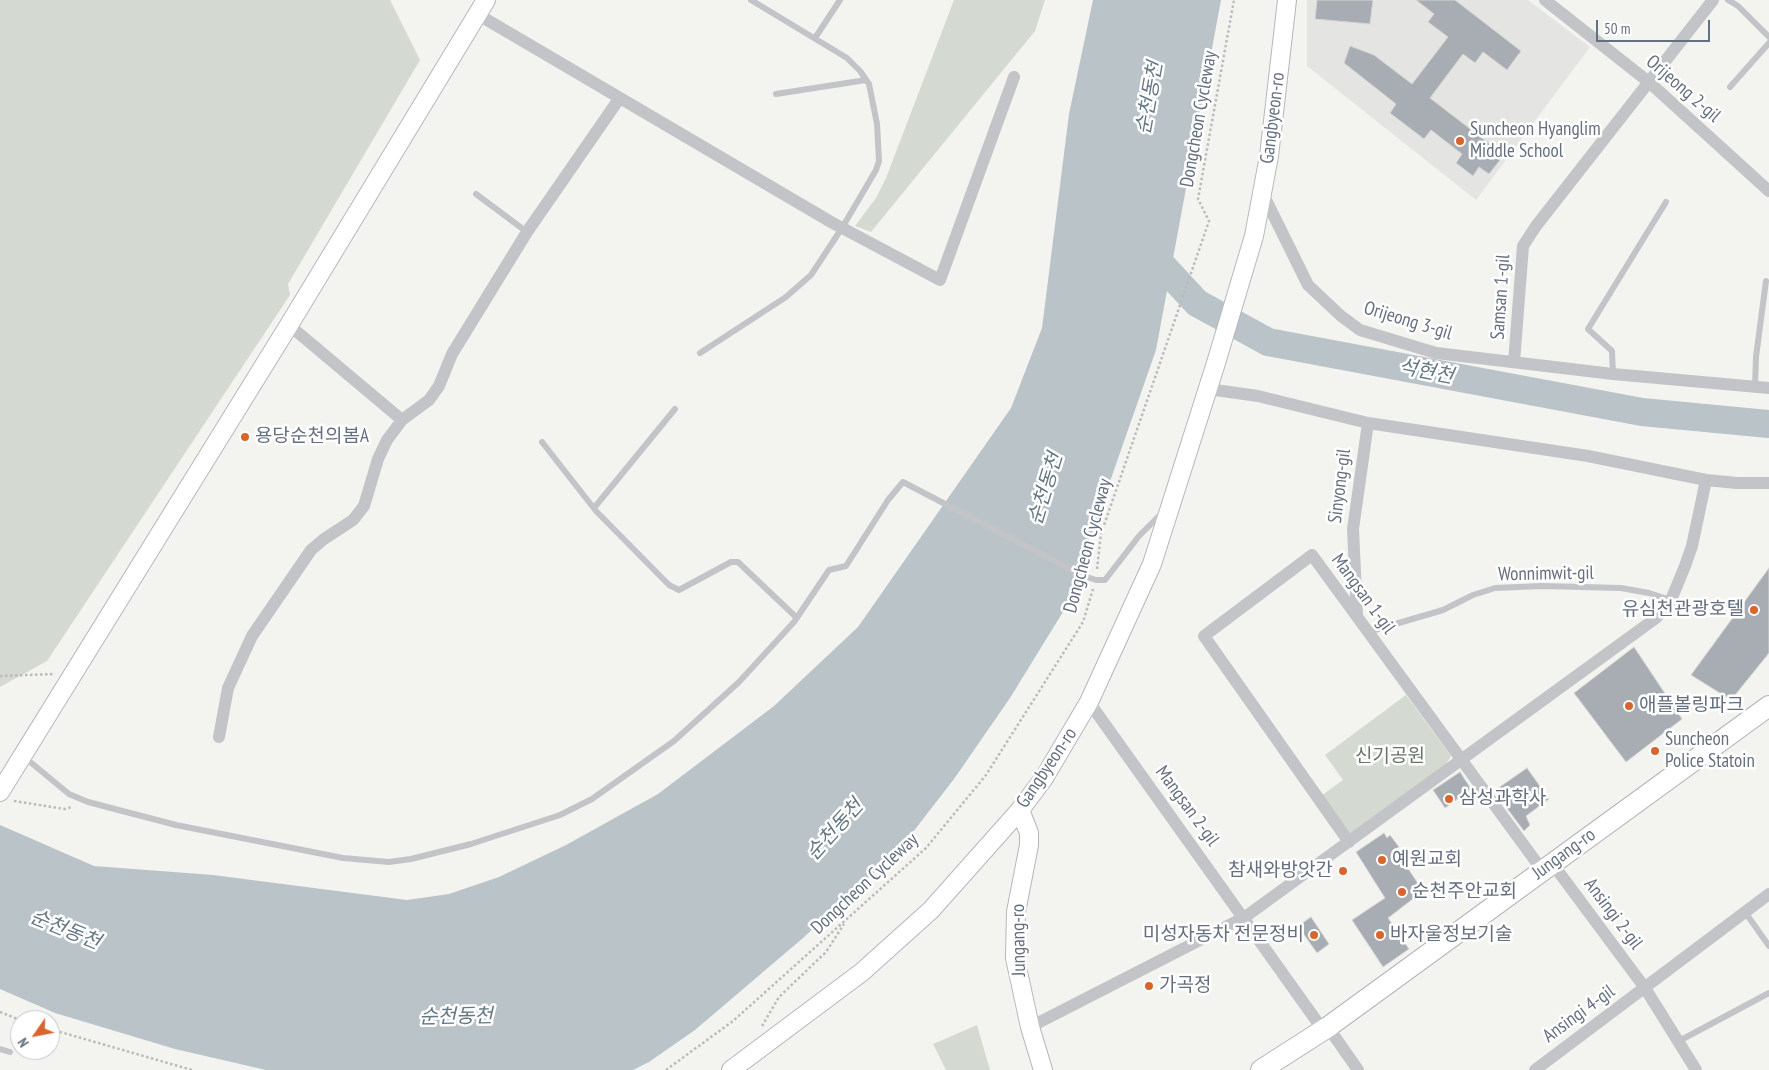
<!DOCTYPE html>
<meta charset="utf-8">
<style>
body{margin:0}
#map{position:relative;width:1769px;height:1070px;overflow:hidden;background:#f3f4f0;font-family:"PT Sans Narrow",sans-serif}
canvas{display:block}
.north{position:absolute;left:10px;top:1010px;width:50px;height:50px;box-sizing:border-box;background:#fff;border:1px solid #c1c6cc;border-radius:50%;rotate:237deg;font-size:14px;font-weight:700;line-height:20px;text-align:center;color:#64707f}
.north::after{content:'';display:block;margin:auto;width:18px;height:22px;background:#d7652d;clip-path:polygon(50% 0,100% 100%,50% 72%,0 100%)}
.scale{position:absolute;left:1596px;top:20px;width:114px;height:22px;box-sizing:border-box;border:2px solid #64707f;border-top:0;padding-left:6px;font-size:15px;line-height:18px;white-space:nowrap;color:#64707f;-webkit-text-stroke:4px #fff;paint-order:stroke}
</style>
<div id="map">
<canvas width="1769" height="1070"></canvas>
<div class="north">N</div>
<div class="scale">50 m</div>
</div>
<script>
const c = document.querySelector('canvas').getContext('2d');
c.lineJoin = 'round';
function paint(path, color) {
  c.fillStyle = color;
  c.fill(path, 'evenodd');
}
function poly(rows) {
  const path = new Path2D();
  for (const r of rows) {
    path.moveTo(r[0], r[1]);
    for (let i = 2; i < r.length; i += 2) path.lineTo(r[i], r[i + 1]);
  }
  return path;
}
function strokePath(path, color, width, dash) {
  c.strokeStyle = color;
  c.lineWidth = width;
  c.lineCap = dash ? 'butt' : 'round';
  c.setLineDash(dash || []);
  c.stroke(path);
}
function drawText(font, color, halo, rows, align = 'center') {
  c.font = font + ' "PT Sans Narrow","Noto Sans KR",sans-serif';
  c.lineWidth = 5;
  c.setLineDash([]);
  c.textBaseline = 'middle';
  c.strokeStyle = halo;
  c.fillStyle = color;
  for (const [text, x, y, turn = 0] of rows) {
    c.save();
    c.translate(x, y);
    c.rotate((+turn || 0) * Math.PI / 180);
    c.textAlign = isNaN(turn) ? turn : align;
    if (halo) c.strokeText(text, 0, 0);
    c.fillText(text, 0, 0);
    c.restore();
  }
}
paint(poly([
 [1307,0,1528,0,1590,47,1476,200,1307,66]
]), '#e4e5e3');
paint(poly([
 [0,0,390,0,420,60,288,284,290,295,47,661,0,687],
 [954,0,1045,0,1035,31,871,232,855,226,876,198,886,178],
 [1406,695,1451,756,1444,767,1351,836,1321,796,1343,780,1325,755],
 [977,1025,990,1070,946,1070,933,1044]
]), '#d4dad1');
paint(poly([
 [1093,0,1221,0,1156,350,1066,607,1010,698,954,779,899,850,803,938,695,1030,649,1062,633,1070,266,1070,175,1049,55,1013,0,989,0,825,94,866,213,875,407,900,449,894,499,877,566,845,658,794,774,706,858,627,1011,408,1042,328,1069,114]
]), '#b9c3c8');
strokePath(poly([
 [1145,247,1197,303,1268,342,1642,412,1769,424]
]), '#b9c3c8', 28);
const building = poly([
 [1317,0,1373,0,1370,24,1315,19,1317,0],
 [1416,0,1455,0,1521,51,1507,70,1483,52,1475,63,1463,54,1430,98,1504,155,1489,174,1479,167,1473,176,1456,163,1462,154,1431,130,1424,139,1390,113,1396,104,1344,63,1350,46,1374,55,1412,84,1448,37,1428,22,1434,14,1416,0],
 [1769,568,1769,653,1731,700,1691,675,1769,568],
 [1634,647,1682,719,1626,762,1574,693,1634,647],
 [1527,768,1549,799,1526,816,1530,825,1524,831,1494,791,1527,768],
 [1460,772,1471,789,1445,808,1433,790,1460,772],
 [1384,833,1387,838,1390,835,1399,847,1395,849,1423,891,1388,918,1409,949,1383,967,1352,920,1385,898,1356,852,1384,833],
 [1311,917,1329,944,1317,953,1298,926,1311,917]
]);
paint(building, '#a8adb3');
strokePath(building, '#d5d5d3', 1);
const secondary = poly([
 [0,792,289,325,486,0],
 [1020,810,1029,833,1029,845,1016,912,1015,958,1030,1027,1043,1070],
 [731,1070,862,972,931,910,1020,810,1044,778,1089,702,1152,564,1216,363,1254,236,1269,156,1287,0]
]);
const primary = poly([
 [1261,1070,1328,1027,1769,706]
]);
strokePath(secondary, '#b4b7bc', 20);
strokePath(primary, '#b2b6b9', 22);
strokePath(poly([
 [1097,569,1101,534,1209,221,1198,199,1234,0],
 [0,676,55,674],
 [14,801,65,809,72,807],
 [0,1012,20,1020],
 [762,1026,779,997,826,952,844,924],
 [50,1029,192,1070],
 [666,1070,733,1021,926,848,986,775,1083,622,1093,589]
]), '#b9bbbd', 2.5, [2.5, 2.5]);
strokePath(poly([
 [1728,0,1738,6,1769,37],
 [815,38,840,0],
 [1730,87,1769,43],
 [776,94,866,80],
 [476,194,527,232],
 [700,353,786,297,811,275,842,228,876,170,879,161,877,124,869,84,860,71,847,58,751,0],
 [1613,374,1612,351,1588,329,1666,202],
 [1755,387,1756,357,1766,281],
 [542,442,596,511,669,585,679,590,731,562,738,562,797,618],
 [594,508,675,409],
 [1368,632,1443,610,1473,595,1495,588,1542,586,1621,588,1649,593,1671,600],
 [23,756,69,794,88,802,176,825,343,858,389,862,411,859,471,844,560,815,592,799,674,741,739,682,794,622,829,570,846,566,888,500,903,482,1081,575,1096,580,1105,580,1139,536,1163,512],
 [1745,912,1769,946],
 [1679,1041,1769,993],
 [0,1049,10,1052]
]), '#c2c4c8', 6);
strokePath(poly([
 [1545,0,1650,83,1769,191],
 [477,14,831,222,940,280,1014,77],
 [1263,194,1308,285,1341,316,1360,330,1436,353,1613,374,1769,388],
 [289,325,402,420],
 [1514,362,1523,246,1536,226,1713,0],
 [1208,389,1258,396,1368,423,1588,456,1706,480,1737,483,1769,483],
 [1357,615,1353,529,1368,423],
 [1089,702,1323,1030],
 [219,737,228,688,252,636,311,550,324,539,353,520,364,506,378,459,387,440,402,420,429,400,439,386,452,354,527,232,619,99],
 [1349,842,1204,636,1312,555,1542,870],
 [1552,863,1645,988,1696,1070],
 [1030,1027,1245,917,1656,618,1671,600,1685,566,1692,546,1706,480],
 [1328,1027,1358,1070],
 [1535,1070,1769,894]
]), '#c2c4c8', 12);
strokePath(secondary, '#fff', 18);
strokePath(primary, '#fff', 20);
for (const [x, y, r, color] of [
 [1460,141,5,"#d7652d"],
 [245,437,5,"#d7652d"],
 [1754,610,5,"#d7652d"],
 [1629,706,5,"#d7652d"],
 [1655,751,5,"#d7652d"],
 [1449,799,5,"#d7652d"],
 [1382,860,5,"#d7652d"],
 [1343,871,5,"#d7652d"],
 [1402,892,5,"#d7652d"],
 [1314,935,5,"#d7652d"],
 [1380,935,5,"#d7652d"],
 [1149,986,5,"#d7652d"]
]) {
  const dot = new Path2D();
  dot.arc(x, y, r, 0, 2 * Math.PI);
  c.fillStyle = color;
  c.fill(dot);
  strokePath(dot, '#fff', 2);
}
drawText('19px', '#64707f', '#fff', [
 ["Orijeong 2-gil",1683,89,41],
 ["Gangbyeon-ro",1273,118,-83],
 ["Dongcheon Cycleway",1199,119,-80],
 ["Samsan 1-gil",1501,297,-86],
 ["Orijeong 3-gil",1408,321,17],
 ["Sinyong-gil",1340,486,-83],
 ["Dongcheon Cycleway",1088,546,-75],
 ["Wonnimwit-gil",1546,574,-1],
 ["Mangsan 1-gil",1363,594,54],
 ["Gangbyeon-ro",1047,768,-56],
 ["Mangsan 2-gil",1187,806,54],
 ["Jungang-ro",1564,854,-36],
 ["Dongcheon Cycleway",865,884,-43],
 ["Ansingi 2-gil",1613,914,53],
 ["Jungang-ro",1019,940,-91],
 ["Ansingi 4-gil",1579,1014,-36]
]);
drawText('19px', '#64707f', '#fff', [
 ["Suncheon Hyanglim",1470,130],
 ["Middle School",1470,152],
 ["용당순천의봄A",255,437],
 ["유심천관광호텔",1744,610,"right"],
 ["애플볼링파크",1639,706],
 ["Suncheon",1665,740],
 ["Police Statoin",1665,762],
 ["삼성과학사",1459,799],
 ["예원교회",1392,860],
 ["참새와방앗간",1333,871,"right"],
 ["순천주안교회",1412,892],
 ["미성자동차 전문정비",1304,935,"right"],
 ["바자울정보기술",1390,935],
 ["가곡정",1159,986]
], 'left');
drawText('19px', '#657763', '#fff', [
 ["신기공원",1390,757]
]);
drawText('italic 20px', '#657883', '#fff', [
 ["순천동천",1150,98,-80],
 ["석현천",1426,372,11],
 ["순천동천",1046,489,-73],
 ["순천동천",835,830,-48],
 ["순천동천",65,930,22],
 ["순천동천",456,1017,-1]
]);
</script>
